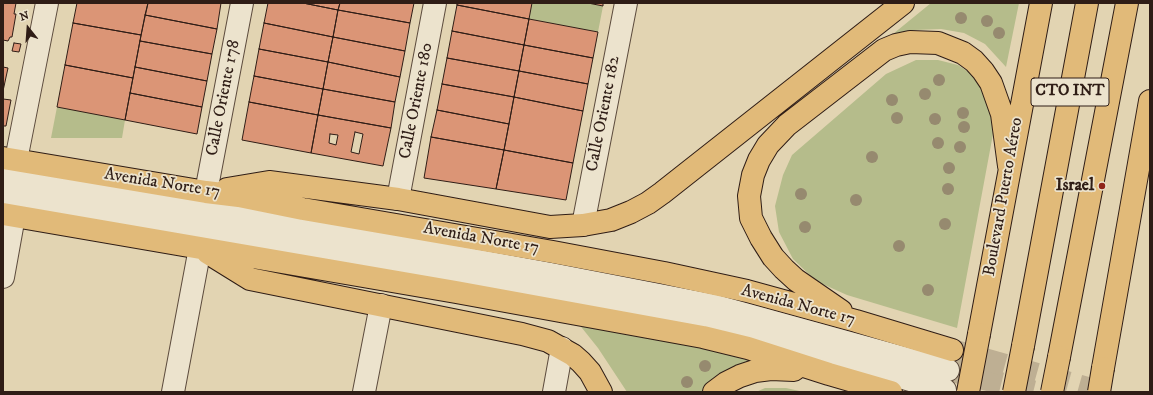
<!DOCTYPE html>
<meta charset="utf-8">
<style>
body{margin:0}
#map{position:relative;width:1153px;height:395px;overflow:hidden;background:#e2d4b2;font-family:"IM FELL DW Pica",serif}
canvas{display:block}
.frame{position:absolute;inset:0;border:4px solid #2f1d16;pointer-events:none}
.north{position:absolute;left:8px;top:8px;width:40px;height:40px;-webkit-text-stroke:3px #ece3cd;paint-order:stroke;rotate:343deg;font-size:11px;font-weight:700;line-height:16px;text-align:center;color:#2f1d16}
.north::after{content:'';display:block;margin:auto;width:14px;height:18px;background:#2f1d16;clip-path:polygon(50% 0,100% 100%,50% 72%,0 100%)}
</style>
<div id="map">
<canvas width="1153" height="395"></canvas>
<div class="frame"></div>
<div class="north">N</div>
</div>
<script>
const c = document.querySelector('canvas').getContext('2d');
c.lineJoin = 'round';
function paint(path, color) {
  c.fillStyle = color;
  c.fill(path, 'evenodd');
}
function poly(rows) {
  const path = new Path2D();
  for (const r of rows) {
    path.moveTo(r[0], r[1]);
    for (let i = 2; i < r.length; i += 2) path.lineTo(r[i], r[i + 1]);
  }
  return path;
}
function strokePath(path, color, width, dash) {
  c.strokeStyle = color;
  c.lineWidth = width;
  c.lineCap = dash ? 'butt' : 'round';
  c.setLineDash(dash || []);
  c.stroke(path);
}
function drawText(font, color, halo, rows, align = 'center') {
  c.font = font + ' "IM FELL DW Pica",serif';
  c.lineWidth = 3.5;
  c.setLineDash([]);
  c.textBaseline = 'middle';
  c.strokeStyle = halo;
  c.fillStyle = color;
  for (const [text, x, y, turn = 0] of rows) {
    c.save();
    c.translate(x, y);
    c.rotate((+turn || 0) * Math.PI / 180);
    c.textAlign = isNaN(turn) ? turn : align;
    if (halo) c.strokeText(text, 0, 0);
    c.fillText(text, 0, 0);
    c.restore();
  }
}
paint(poly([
 [532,3,588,3,603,6,598,32,529,19],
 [931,3,1019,3,1006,67,985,44,964,33,941,29,915,30,893,34],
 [916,60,938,60,958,65,973,75,982,84,990,103,993,134,957,328,847,295,816,281,793,259,779,232,775,206,783,175,792,155,886,74],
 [57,107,125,120,122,138,51,138],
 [578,323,741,354,746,358,748,363,720,375,701,392,627,392,598,348],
 [765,388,786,388,804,392,756,392]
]), '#b5bc8b');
const building = poly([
 [3,3,16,3,14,14,16,14,12,37,10,37,8,41,3,40,3,3],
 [77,3,148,3,141,35,73,23,77,3],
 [148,3,221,3,217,29,145,15,148,3],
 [268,3,303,3,338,10,333,37,264,23,268,3],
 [303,3,340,3,338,10,303,3],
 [340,3,414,3,410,23,338,10,340,3],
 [457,3,532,3,529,19,457,5,457,3],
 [588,3,603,3,603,6,588,3],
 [457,5,529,19,524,45,452,31,457,5],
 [338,10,410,23,405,51,333,37,338,10],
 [145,15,217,29,212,54,140,41,145,15],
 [529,19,598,32,593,58,524,45,529,19],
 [73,23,141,35,133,78,65,65,73,23],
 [264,23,333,37,328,62,259,49,264,23],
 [452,31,524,45,519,71,447,58,452,31],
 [333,37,405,51,400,77,328,62,333,37],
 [140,41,212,54,207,81,135,67,140,41],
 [14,43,21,44,19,52,12,51,14,43],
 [524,45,593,58,588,84,519,71,524,45],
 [259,49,328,62,323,89,254,76,259,49],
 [447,58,519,71,514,97,442,84,447,58],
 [328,62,400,77,395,102,323,89,328,62],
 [65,65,133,78,125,120,57,107,65,65],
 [3,67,8,68,3,91,3,67],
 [135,67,207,81,202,107,130,93,135,67],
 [519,71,588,84,583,111,514,97,519,71],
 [254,76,323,89,318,115,249,102,254,76],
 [442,84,514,97,509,124,437,110,442,84],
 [323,89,395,102,391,128,318,115,323,89],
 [130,93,202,107,197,134,125,120,130,93],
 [514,97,583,111,573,163,504,150,514,97],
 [3,99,11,100,6,126,3,126,3,99],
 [249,102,318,115,311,153,242,140,249,102],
 [437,110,509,124,504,150,431,137,437,110],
 [318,115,391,128,383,166,311,153,318,115],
 [355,132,363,134,359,154,351,152,355,132],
 [330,134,338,135,336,145,329,143,330,134],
 [431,137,504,150,496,189,424,178,431,137],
 [504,150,573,163,566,200,496,189,504,150]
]);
paint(building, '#db9576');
strokePath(building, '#2f1d16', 1);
strokePath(poly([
 [948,370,1036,392]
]), '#beaf93', 22, [22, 11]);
strokePath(poly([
 [952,350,1102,392]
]), '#beaf93', 22, [22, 11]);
const minor = poly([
 [16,160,47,3],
 [3,174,551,274,716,306,948,370],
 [206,192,242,3],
 [3,195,297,246,698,319,945,390],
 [398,199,435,3],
 [583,225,626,3],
 [3,277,14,216],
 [173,392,200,248],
 [364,392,381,305],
 [554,392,562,348]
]);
const major = poly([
 [3,158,206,192,239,196,303,209,553,252,664,273,747,291,856,321,952,350],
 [227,189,269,182,398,199,550,227,583,225,611,220,631,212,648,203,662,193,903,3],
 [3,214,456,292,703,337,748,348,829,374,891,392],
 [208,253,250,279,522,334,548,341,573,355,581,362,590,372,601,392],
 [841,311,796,280,784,269,773,257,761,238,751,218,749,196,753,175,759,160,768,145,787,125,884,50,896,45,910,42,938,43,963,53,974,61,983,71,991,83,1002,114,1009,166],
 [979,334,1041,3],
 [1103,368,1150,101],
 [714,392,726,383,740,376,755,371,771,369,794,370]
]);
const highway = poly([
 [1023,346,1087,3],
 [1059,357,1127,3]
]);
strokePath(minor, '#5c4b3d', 24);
strokePath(major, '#2f1d16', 24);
strokePath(highway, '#2f1d16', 24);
strokePath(minor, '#ece3cd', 22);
strokePath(major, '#e1ba79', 22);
strokePath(highway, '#e1ba79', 22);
const majorBridge = poly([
 [968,392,979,334],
 [1099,392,1103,368]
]);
const highwayBridge = poly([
 [1014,392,1023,346],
 [1052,392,1059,357]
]);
strokePath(majorBridge, '#2f1d16', 24, []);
strokePath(highwayBridge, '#2f1d16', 24, []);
strokePath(majorBridge, '#e1ba79', 22);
strokePath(highwayBridge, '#e1ba79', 22);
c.fillStyle = '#968a6f';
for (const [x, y] of [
 [961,18],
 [987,21],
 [999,33],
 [939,80],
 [925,94],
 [892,100],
 [963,113],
 [897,118],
 [935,119],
 [964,127],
 [938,143],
 [960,147],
 [872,157],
 [949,168],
 [948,189],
 [801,194],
 [856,200],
 [945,224],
 [805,227],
 [899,246],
 [928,290],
 [705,366],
 [687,382]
]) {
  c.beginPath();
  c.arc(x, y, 6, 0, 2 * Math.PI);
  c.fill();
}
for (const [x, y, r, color] of [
 [1102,186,4,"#8f2418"]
]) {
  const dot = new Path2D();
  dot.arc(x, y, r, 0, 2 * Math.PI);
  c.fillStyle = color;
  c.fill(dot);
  strokePath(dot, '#ece3cd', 1.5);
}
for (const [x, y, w] of [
 [1070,92,78]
]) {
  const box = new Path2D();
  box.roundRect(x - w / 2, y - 14, w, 28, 3);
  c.fillStyle = '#ece3cd';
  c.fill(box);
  strokePath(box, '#2f1d16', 1);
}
drawText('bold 16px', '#2f1d16', null, [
 ["CTO INT",1070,92]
]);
drawText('17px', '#2f1d16', '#ece3cd', [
 ["Calle Oriente 178",224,98,-79],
 ["Calle Oriente 180",417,101,-79],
 ["Calle Oriente 182",604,114,-79],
 ["Avenida Norte 17",162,184,9],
 ["Boulevard Puerto Aéreo",1004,197,-80],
 ["Avenida Norte 17",481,239,10],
 ["Avenida Norte 17",798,306,15]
]);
drawText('bold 17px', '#2f1d16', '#ece3cd', [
 ["Israel",1094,186]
], 'right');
</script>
